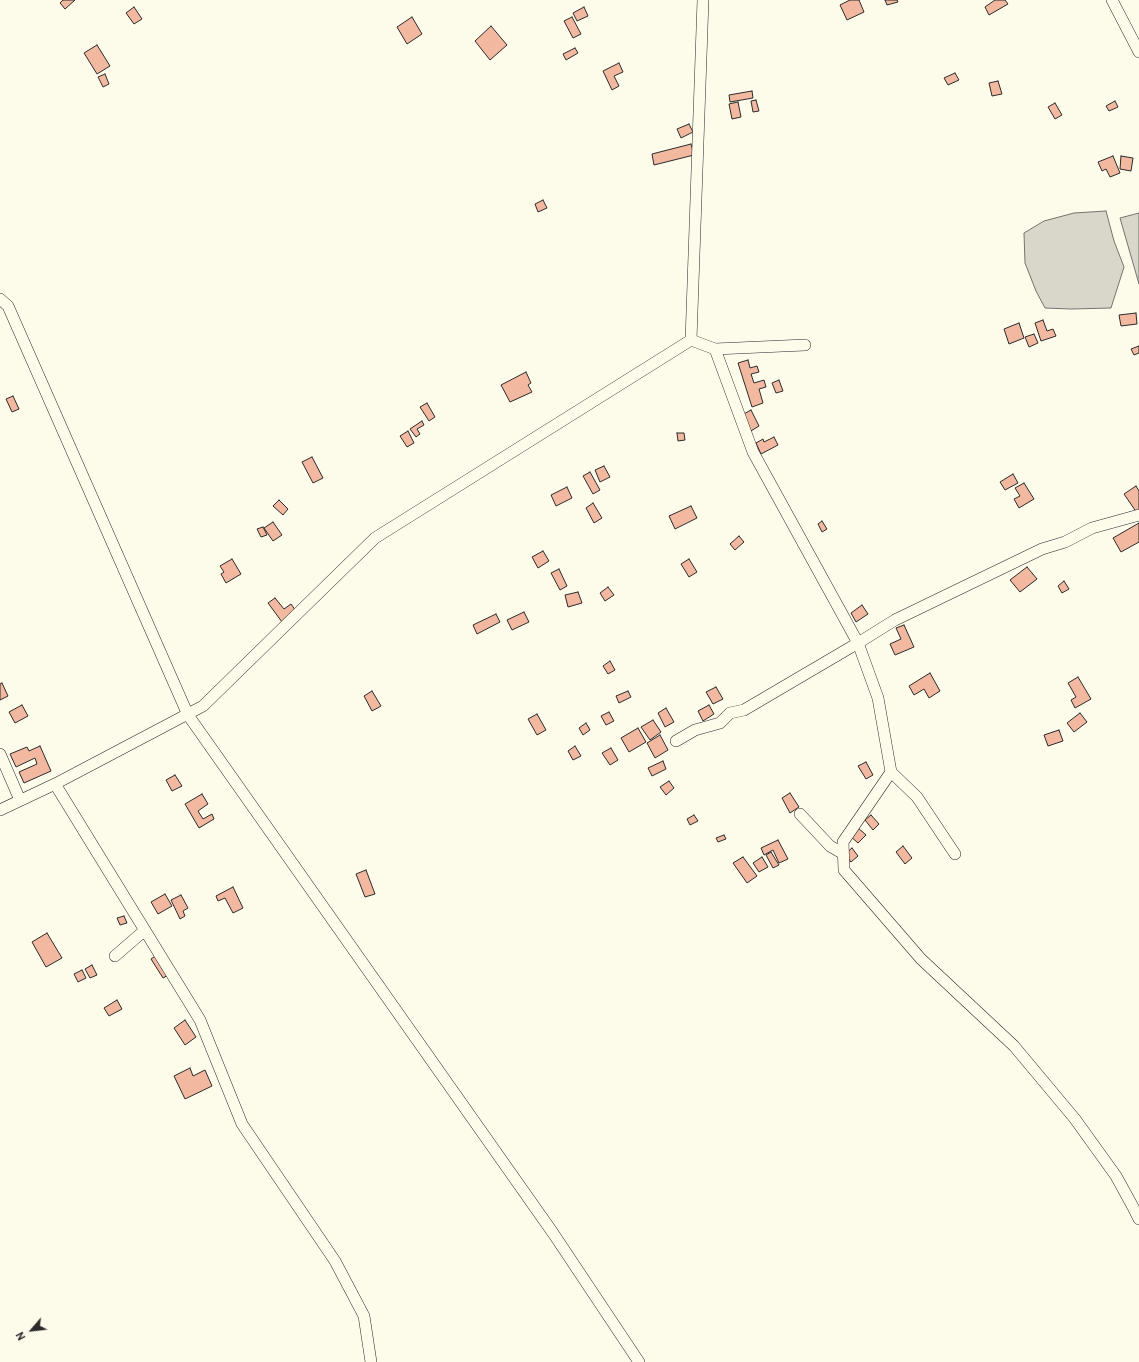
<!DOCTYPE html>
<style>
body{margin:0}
#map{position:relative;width:1139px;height:1362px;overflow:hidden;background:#fdfbea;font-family:Overpass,sans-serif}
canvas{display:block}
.north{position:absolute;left:12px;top:1310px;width:40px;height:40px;-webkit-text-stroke:3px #fdfbea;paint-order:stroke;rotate:242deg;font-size:11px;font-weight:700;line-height:16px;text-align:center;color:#2b2b2b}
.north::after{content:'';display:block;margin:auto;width:14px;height:18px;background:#2b2b2b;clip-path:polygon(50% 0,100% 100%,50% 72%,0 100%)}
</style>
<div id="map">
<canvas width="1139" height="1362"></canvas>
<div class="north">N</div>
</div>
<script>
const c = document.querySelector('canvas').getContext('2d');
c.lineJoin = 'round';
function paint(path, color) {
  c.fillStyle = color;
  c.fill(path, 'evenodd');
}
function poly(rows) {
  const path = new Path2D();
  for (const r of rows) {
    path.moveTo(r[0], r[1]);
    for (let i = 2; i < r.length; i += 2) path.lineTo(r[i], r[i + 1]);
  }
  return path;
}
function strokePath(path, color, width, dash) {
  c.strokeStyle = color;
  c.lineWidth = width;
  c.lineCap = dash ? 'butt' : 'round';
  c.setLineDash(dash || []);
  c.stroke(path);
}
const water = poly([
 [1106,211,1114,241,1124,267,1111,308,1071,309,1045,308,1036,291,1025,263,1024,233,1044,221,1074,213,1106,211],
 [1139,213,1139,284,1120,218,1139,213]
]);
paint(water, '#d8d7c9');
strokePath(water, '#74746e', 1);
const building = poly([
 [63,0,75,0,65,9,60,3,63,0],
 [850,0,859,0,864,12,847,20,840,5,850,0],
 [885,0,897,0,898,2,887,5,885,0],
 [995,0,1005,0,1008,4,989,15,985,7,995,0],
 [134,7,142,19,134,24,126,13,134,7],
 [584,7,588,16,577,21,573,13,584,7],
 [412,17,422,34,407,44,397,27,412,17],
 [572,17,581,34,573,38,564,21,572,17],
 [491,26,507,45,490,60,475,41,491,26],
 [97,45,110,66,97,74,84,53,97,45],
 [575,48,578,53,566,60,563,54,575,48],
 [619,63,623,72,614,76,619,86,612,90,603,71,619,63],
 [955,73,959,80,948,85,944,78,955,73],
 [105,74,109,84,103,87,98,77,105,74],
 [998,81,1002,94,992,96,989,83,998,81],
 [752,91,753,98,730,102,729,95,752,91],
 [756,100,759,111,753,112,751,101,756,100],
 [1115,101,1118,107,1109,111,1106,106,1115,101],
 [738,102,741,117,732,119,729,104,738,102],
 [1055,103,1062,115,1055,119,1048,107,1055,103],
 [689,124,693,132,681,138,677,129,689,124],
 [691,144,694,155,654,165,652,154,691,144],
 [1113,156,1120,173,1110,177,1106,169,1102,171,1098,162,1113,156],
 [1121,156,1133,158,1131,171,1120,169,1121,156],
 [543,200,547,208,538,212,535,204,543,200],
 [1136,313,1137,324,1121,326,1119,315,1136,313],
 [1043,320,1047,331,1053,329,1056,336,1041,341,1035,323,1043,320],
 [1019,323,1024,338,1009,344,1004,329,1019,323],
 [1034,334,1038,343,1029,347,1025,337,1034,334],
 [1139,346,1139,353,1134,355,1131,349,1139,346],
 [748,360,750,368,757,366,759,372,751,374,754,383,764,380,766,387,759,389,763,403,752,407,738,363,748,360],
 [526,372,531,383,528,385,532,392,510,402,501,385,526,372],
 [779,380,783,391,776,393,772,383,779,380],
 [13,396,19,409,12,412,6,399,13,396],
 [427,403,435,417,429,421,420,407,427,403],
 [751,410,759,426,751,431,742,415,751,410],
 [422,421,424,425,417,429,420,434,416,437,410,429,422,421],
 [408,431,414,443,407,447,400,436,408,431],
 [677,433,684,433,685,440,678,441,677,433],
 [774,437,778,445,761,454,756,443,763,439,764,442,774,437],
 [312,457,323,478,313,483,302,462,312,457],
 [604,466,610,477,600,482,595,470,604,466],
 [590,472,600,490,593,494,583,476,590,472],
 [1013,474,1018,483,1005,490,1000,482,1013,474],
 [1024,483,1034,499,1019,508,1014,499,1020,496,1015,488,1024,483],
 [1136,486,1139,491,1139,512,1137,513,1124,494,1136,486],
 [567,487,572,498,556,506,551,495,567,487],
 [279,500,288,509,283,515,273,506,279,500],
 [593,503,602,518,594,523,586,508,593,503],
 [691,506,697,518,675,529,669,516,691,506],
 [822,521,827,529,822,532,818,524,822,521],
 [273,522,282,535,273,541,264,528,273,522],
 [1139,523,1139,542,1121,552,1113,538,1139,523],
 [263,527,267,535,261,537,257,529,263,527],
 [739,536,744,542,735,550,730,544,739,536],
 [543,551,549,561,538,568,532,557,543,551],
 [232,559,241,574,226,583,221,574,224,572,220,566,232,559],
 [689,559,697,572,689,577,681,564,689,559],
 [1027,567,1037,579,1020,592,1010,580,1027,567],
 [559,569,567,586,560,590,551,573,559,569],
 [1064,581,1069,589,1062,593,1058,586,1064,581],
 [608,587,614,595,605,601,600,593,608,587],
 [578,592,582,603,568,607,565,595,578,592],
 [275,598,284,609,291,604,296,611,282,622,268,603,275,598],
 [862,605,868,614,856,622,851,613,862,605],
 [524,612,529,622,512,630,507,620,524,612],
 [496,614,500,622,477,634,473,625,496,614],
 [904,625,914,647,895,655,890,644,901,639,896,628,904,625],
 [610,661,615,670,608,674,603,666,610,661],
 [930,673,940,691,929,698,924,689,914,695,909,686,930,673],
 [1078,677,1091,699,1075,708,1071,700,1076,697,1068,683,1078,677],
 [2,683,8,696,0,700,0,684,2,683],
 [716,687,723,699,713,704,706,692,716,687],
 [372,691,381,706,372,711,364,696,372,691],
 [628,691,631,697,619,703,616,696,628,691],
 [22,705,28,716,15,723,9,712,22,705],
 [709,705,714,714,703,721,698,711,709,705],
 [666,708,674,722,665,727,658,713,666,708],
 [609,712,614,721,606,725,601,716,609,712],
 [1080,713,1087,722,1074,732,1067,723,1080,713],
 [537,714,546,730,537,735,528,719,537,714],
 [653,720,661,732,650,740,641,727,653,720],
 [586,723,590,730,583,735,579,728,586,723],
 [638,728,646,742,629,752,621,738,638,728],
 [1059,730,1063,741,1048,746,1044,735,1059,730],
 [660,735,668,750,655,758,647,743,660,735],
 [40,746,51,771,24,783,19,772,37,764,35,758,16,767,10,754,27,747,29,751,40,746],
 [575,746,581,756,573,760,568,751,575,746],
 [611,748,618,760,610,765,602,753,611,748],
 [663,761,666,769,652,776,648,768,663,761],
 [866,762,873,775,866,779,858,766,866,762],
 [175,775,182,786,172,791,166,780,175,775],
 [669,781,674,788,666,795,660,787,669,781],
 [790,793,799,807,790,813,782,798,790,793],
 [202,794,208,804,198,811,203,819,212,814,214,819,199,828,185,804,202,794],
 [694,815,698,821,690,825,687,819,694,815],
 [871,815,879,824,873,830,865,820,871,815],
 [857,827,866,835,858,843,849,835,857,827],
 [724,835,726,839,718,842,716,838,724,835],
 [778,840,788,859,779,863,773,850,764,855,761,848,778,840],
 [903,846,912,858,905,864,896,852,903,846],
 [852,848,858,856,851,862,845,854,852,848],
 [771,852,779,865,773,868,766,855,771,852],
 [743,857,757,876,747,883,733,863,743,857],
 [762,857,768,867,759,872,753,863,762,857],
 [366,870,375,894,365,897,356,874,366,870],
 [233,887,243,908,233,913,225,898,218,901,216,896,233,887],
 [165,894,172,906,158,914,151,902,165,894],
 [181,895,188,908,183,911,185,916,180,919,171,900,181,895],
 [124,916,127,923,120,925,117,918,124,916],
 [47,933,62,958,46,967,32,942,47,933],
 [158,954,170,974,163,978,151,959,158,954],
 [92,965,97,975,90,978,85,969,92,965],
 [82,970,86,978,78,982,74,974,82,970],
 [117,1000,122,1009,109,1016,104,1008,117,1000],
 [185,1020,196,1037,185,1045,174,1028,185,1020],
 [190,1068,193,1076,205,1070,212,1086,185,1099,174,1076,190,1068]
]);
paint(building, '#f2b8a0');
strokePath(building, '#2b2b2b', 1);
const street = poly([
 [1112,0,1139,52],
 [0,299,8,306,188,715,553,1233,639,1362],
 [691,340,715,349,805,345],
 [715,349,753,452,858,643,878,698,891,772,917,797,955,854],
 [676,741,695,730,720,723,730,713,744,710,858,643,895,620,1042,549,1065,542,1092,528,1139,515],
 [0,754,20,800],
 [891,772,843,842,844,870,921,959,1014,1046,1075,1119,1116,1176,1133,1207,1139,1219],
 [55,784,200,1020,242,1124,335,1261,364,1316,371,1362],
 [0,810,55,784,203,706,375,538,691,340,703,0],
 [800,814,830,846,842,853],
 [115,956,145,930]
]);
strokePath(street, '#2b2b2b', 12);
strokePath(street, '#fdfbea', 11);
</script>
